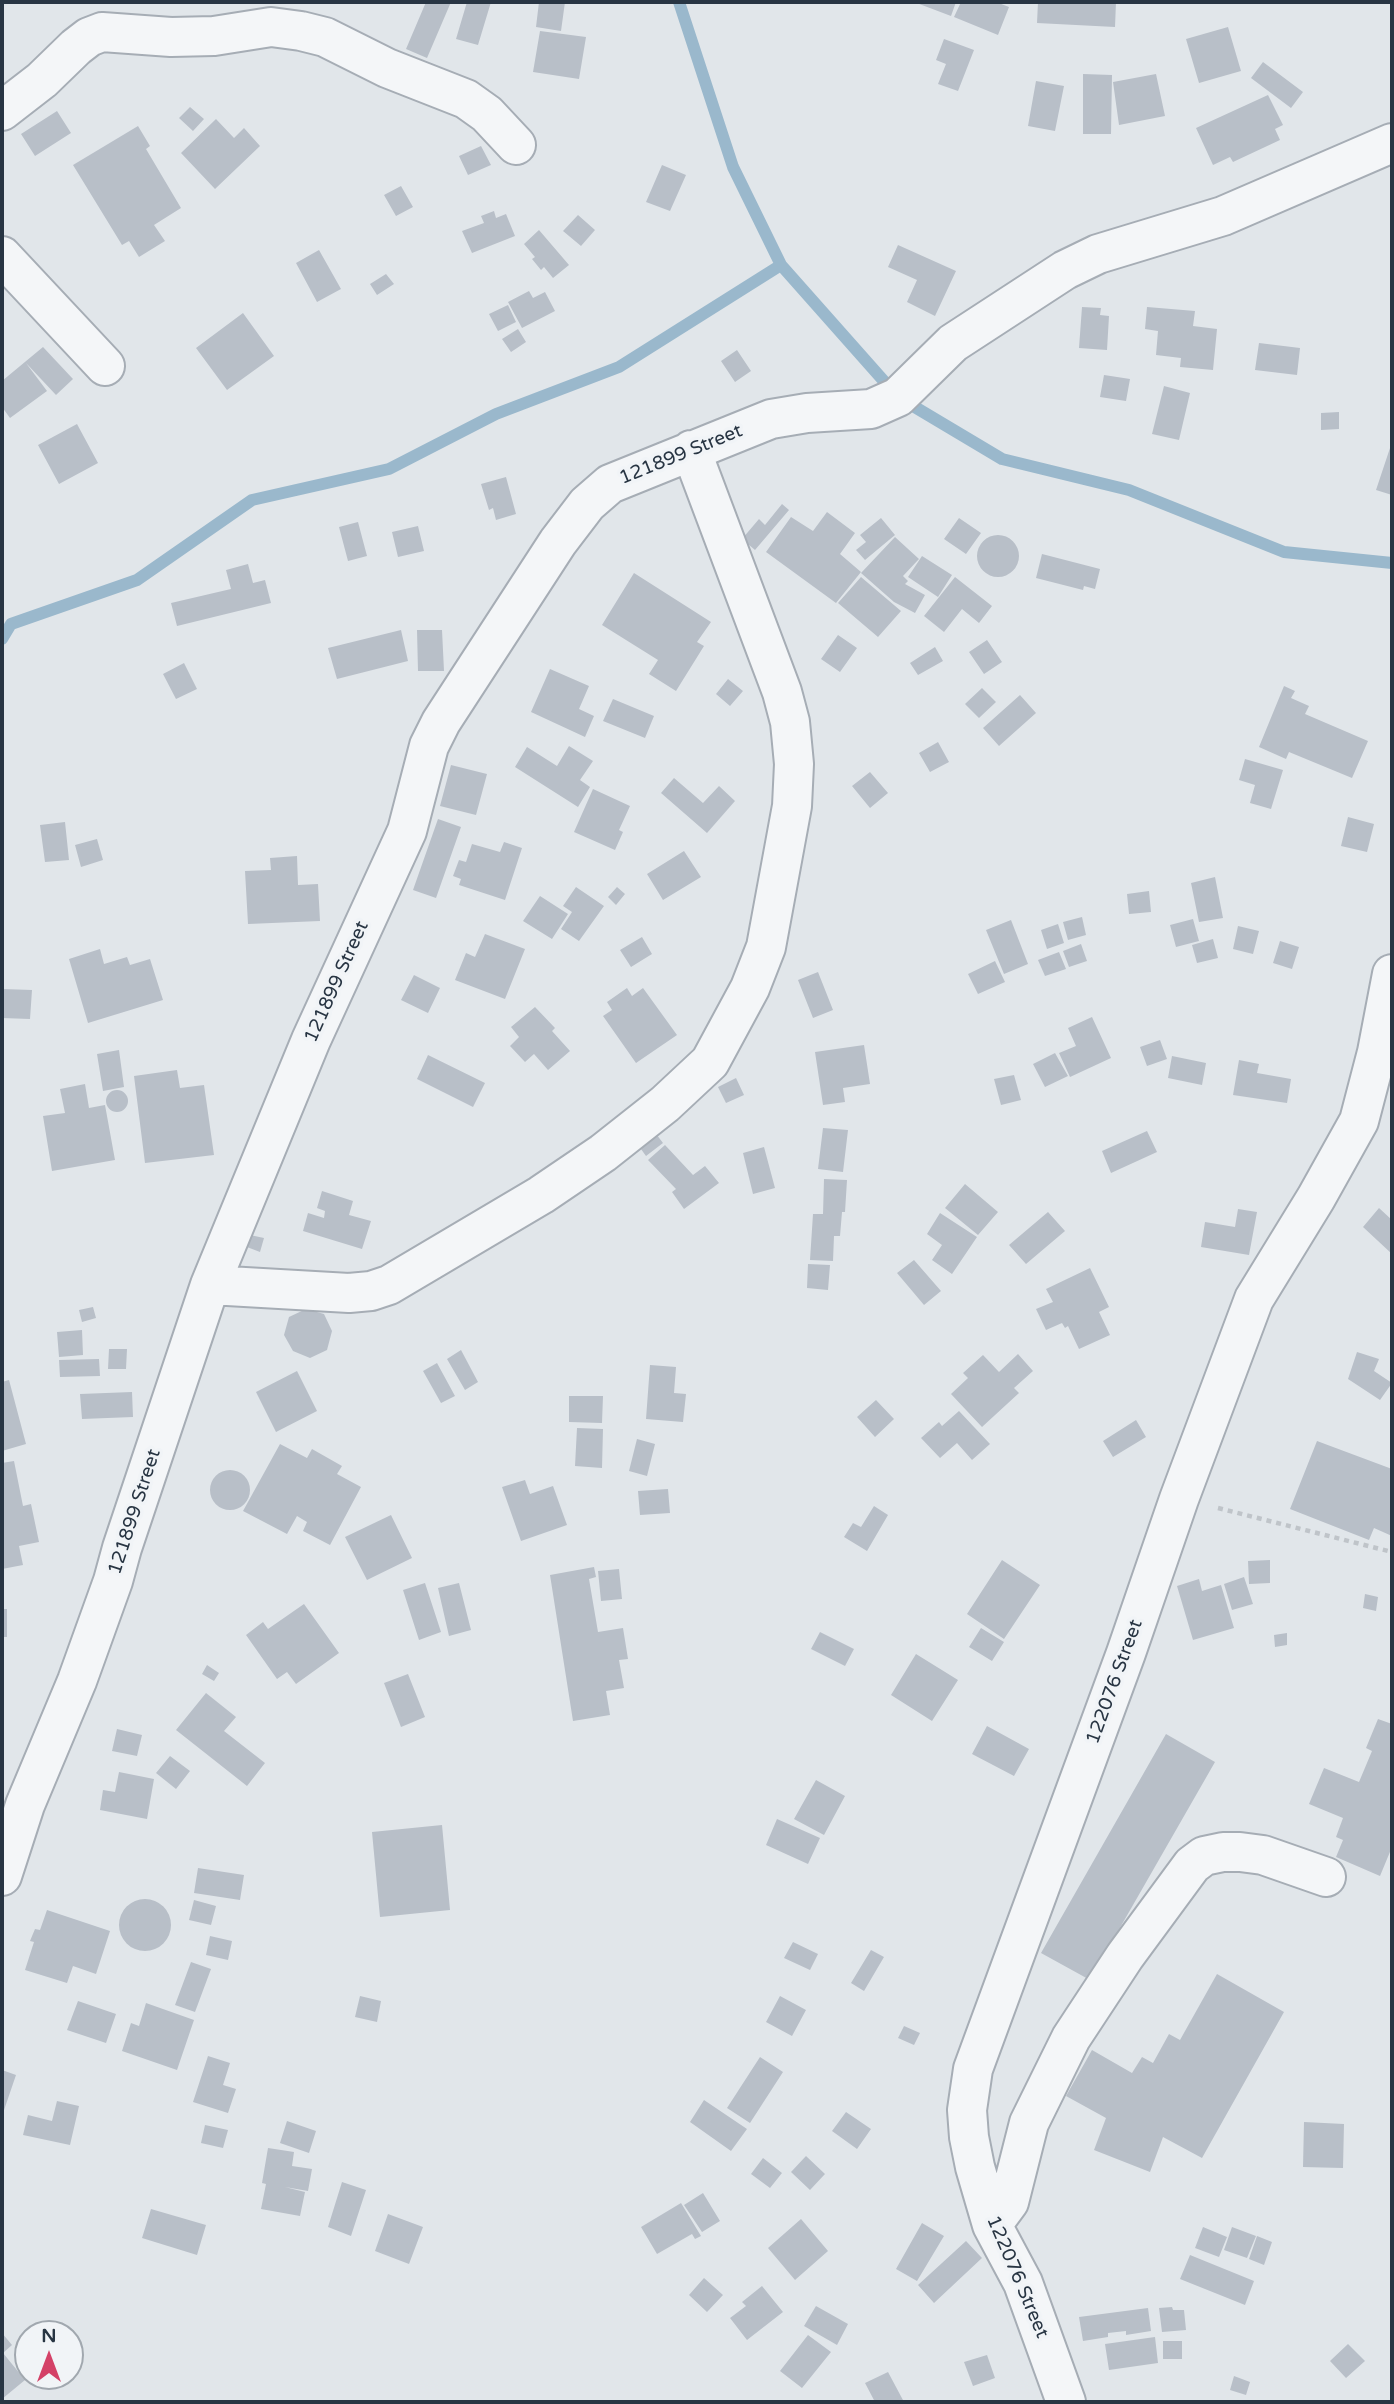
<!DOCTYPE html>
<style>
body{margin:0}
#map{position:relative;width:1394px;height:2404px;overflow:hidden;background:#e1e6ea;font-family:"Varela Round",sans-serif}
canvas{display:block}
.frame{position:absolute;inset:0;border:4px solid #283543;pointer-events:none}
.north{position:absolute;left:14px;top:2320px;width:70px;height:70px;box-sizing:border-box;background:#f1f4f7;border:2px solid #a1a8af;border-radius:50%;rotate:0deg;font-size:19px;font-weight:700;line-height:28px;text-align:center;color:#283543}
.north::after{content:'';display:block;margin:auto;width:24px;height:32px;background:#d44167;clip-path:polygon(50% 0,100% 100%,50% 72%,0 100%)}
</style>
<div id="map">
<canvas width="1394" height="2404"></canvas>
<div class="frame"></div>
<div class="north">N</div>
</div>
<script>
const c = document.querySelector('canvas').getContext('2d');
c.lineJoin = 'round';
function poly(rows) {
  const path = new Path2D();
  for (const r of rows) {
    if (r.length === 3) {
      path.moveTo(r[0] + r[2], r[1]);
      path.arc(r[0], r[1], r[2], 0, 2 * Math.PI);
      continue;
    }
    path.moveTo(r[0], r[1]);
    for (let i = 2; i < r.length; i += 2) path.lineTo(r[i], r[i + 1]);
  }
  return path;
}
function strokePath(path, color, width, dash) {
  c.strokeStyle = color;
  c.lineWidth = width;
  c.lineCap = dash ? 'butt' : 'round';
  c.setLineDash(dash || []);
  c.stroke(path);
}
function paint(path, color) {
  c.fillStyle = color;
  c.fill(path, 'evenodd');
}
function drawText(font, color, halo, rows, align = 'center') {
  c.font = font + ' "Varela Round",sans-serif';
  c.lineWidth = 7;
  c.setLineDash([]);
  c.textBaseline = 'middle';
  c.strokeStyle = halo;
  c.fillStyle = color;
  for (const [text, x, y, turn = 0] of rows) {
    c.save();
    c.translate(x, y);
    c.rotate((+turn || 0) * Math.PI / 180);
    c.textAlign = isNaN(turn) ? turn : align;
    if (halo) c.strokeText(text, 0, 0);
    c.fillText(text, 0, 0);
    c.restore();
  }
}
strokePath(poly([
 [679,2,733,167,781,265,898,397,1002,459,1129,490,1284,552,1392,563],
 [2,639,11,624,137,580,252,500,389,469,496,414,619,367,781,265]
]), '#9ab8cc', 12);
paint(poly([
 [426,2,451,2,427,58,406,49],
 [467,2,491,2,478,45,456,39],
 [539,2,565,2,561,31,536,27],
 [914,2,956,2,951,16],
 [961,2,996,2,1009,7,998,35,954,17],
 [1038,2,1116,2,1115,27,1037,23],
 [1228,27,1241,71,1199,83,1186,39],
 [540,31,586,37,579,79,533,72],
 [944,39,974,50,958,91,938,84,946,64,936,60],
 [1263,62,1303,92,1291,108,1251,78],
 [1083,74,1112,75,1111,134,1083,134],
 [1156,74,1165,116,1119,125,1113,82],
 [1036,81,1064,86,1055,131,1028,126],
 [1268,95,1283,125,1275,129,1280,140,1233,162,1230,157,1213,165,1196,128],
 [190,107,204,119,193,131,179,118],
 [57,111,71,133,35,156,21,134],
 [216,119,234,138,244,128,260,146,215,189,181,153],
 [138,126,150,146,146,149,181,208,154,225,165,241,139,257,129,241,122,245,73,165],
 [481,146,491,165,468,175,459,156],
 [662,165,686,175,670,211,646,202],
 [401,186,413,207,396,216,384,195],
 [494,211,496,218,506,214,515,236,472,253,462,231,484,223,481,216],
 [578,215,595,230,581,246,563,231],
 [539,230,569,265,553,278,544,267,541,270,532,259,535,257,524,244],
 [898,245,956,271,935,316,907,302,917,280,888,267],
 [319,250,341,289,317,302,296,263],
 [386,274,394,284,377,295,370,284],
 [529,291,533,298,545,292,555,311,522,328,508,302],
 [508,305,516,322,498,331,489,314],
 [1082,307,1101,308,1100,315,1109,316,1107,350,1079,348],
 [1147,307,1195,311,1193,326,1217,329,1213,370,1180,367,1181,358,1156,355,1158,331,1145,329],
 [243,313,274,356,227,390,196,348],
 [518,329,526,342,511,352,502,339],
 [1259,343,1300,348,1297,375,1255,370],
 [43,347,73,379,56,395,26,363,47,391,10,418,2,407,2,381],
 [737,350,751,371,735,382,721,361],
 [1104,375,1130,379,1126,401,1100,397],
 [1164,386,1190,393,1179,440,1152,434],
 [1339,412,1339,429,1321,430,1321,413],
 [77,424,98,463,59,484,38,445],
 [1392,442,1392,495,1376,490],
 [506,477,516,514,496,520,493,508,489,510,481,484],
 [782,504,789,510,755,550,742,539,759,519,765,525],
 [827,512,855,533,840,554,861,572,836,603,766,552,791,517,813,531],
 [881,518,895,535,865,560,856,550,866,542,860,535],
 [959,518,981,533,966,554,944,539],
 [358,522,367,556,348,561,339,527],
 [418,526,424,551,398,557,392,532],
 [998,556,21],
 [895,537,919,559,903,576,908,581,905,584,925,595,915,613,894,602,861,573],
 [1042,554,1100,569,1095,589,1084,586,1083,590,1036,578],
 [922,556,952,575,938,597,908,577],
 [248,564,253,583,265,580,271,603,177,626,171,603,231,589,226,570],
 [634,573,711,622,697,642,704,646,676,691,649,674,658,660,602,625],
 [861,577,901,611,878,637,838,603],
 [955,577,992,606,979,623,962,609,944,632,924,616],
 [401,630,408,661,337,679,328,648],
 [417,630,442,630,444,671,418,671],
 [838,635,857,648,840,672,821,659],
 [987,640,1002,662,984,674,969,652],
 [935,647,943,661,918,675,910,663],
 [184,663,197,689,176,699,163,674],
 [550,669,589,686,579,709,594,716,585,737,531,712],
 [728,679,743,691,730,706,716,694],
 [1284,686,1295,691,1291,698,1309,706,1305,714,1368,741,1352,778,1289,752,1286,759,1259,747],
 [982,688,996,702,979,718,965,704],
 [1020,695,1036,713,999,746,983,728],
 [613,699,654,716,645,738,603,721],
 [938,742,949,762,930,772,919,753],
 [569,746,593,761,580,780,590,787,578,807,515,767,527,747,557,766],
 [1245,759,1283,770,1271,809,1250,803,1255,785,1239,780],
 [451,765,487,774,476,815,440,806],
 [870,772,888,793,870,808,852,786],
 [674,778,703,803,719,786,735,801,707,833,661,793],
 [593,789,630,806,619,830,623,832,615,850,574,832],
 [1348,817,1374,824,1367,852,1341,846],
 [438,819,461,827,436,898,413,890],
 [65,822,69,860,45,862,40,825],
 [97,839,103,860,81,867,75,845],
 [504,842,522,848,505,900,459,885,461,879,453,876,459,860,466,862,472,844,500,852],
 [684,851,701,877,663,900,647,874],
 [297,856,298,885,318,884,320,921,248,924,245,871,271,870,270,858],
 [1215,877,1223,918,1199,922,1191,883],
 [576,887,604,906,579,941,561,929,572,912,563,906],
 [617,887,625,894,616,905,608,897],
 [1149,891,1151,912,1129,914,1127,894],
 [540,896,568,914,552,939,523,921],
 [1082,917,1086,935,1068,940,1063,922],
 [1193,919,1199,941,1176,947,1170,925],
 [1011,920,1028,964,1004,974,986,930],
 [1058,924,1064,943,1047,949,1041,930],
 [1238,926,1259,931,1253,954,1233,949],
 [485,934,525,949,505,999,455,980,466,953,475,957],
 [642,937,652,954,631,967,620,950],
 [1213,939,1218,958,1197,963,1192,945],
 [1280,941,1299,947,1292,969,1273,963],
 [1081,944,1087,961,1069,967,1063,951],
 [100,949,104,964,127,957,130,965,150,959,163,1000,88,1023,69,959],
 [1059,952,1066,969,1045,976,1038,960],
 [995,961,1005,982,978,994,968,974],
 [818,972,833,1010,813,1018,798,980],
 [414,975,440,988,428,1013,401,1000],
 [627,988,632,996,643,988,677,1035,636,1063,603,1016,612,1010,607,1002],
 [2,989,32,990,30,1019,2,1018],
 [535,1007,555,1028,552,1031,570,1051,548,1070,534,1054,525,1062,510,1046,519,1037,511,1027],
 [1092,1017,1111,1058,1070,1077,1059,1053,1076,1046,1068,1028],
 [1160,1040,1167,1059,1147,1066,1140,1047],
 [864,1045,870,1084,843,1088,845,1102,823,1105,815,1052],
 [119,1050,124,1087,103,1091,97,1054],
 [1055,1053,1068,1076,1045,1087,1033,1064],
 [428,1055,485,1083,473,1107,417,1079],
 [1172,1056,1206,1063,1202,1085,1168,1078],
 [1239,1060,1259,1064,1257,1073,1291,1079,1287,1103,1233,1095],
 [177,1070,180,1088,204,1085,214,1155,145,1163,134,1076],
 [1014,1075,1021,1100,1001,1105,994,1079],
 [736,1078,744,1095,726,1103,718,1087],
 [85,1084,89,1108,105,1105,115,1160,52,1171,43,1116,65,1113,60,1089],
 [117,1101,11],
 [650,1126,663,1143,646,1156,633,1138],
 [823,1128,848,1130,843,1172,818,1169],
 [1147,1131,1157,1152,1111,1173,1102,1151],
 [665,1145,693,1175,705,1166,719,1183,684,1209,672,1192,676,1189,648,1160],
 [764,1147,775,1188,753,1194,743,1153],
 [824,1179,847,1180,845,1212,842,1212,840,1236,834,1236,833,1261,810,1260,813,1214,823,1214],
 [965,1184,998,1212,978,1235,945,1208],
 [322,1191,353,1201,349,1215,371,1221,362,1249,303,1231,308,1213,324,1218,325,1211,317,1208],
 [1379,1208,1392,1220,1392,1254,1363,1227],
 [1238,1209,1257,1212,1249,1255,1201,1247,1205,1222,1235,1227],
 [1048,1212,1065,1231,1026,1264,1009,1245],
 [940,1213,977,1237,952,1274,932,1260,942,1245,927,1234],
 [250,1235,264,1238,260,1252,247,1247],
 [914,1260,941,1291,924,1305,897,1273],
 [808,1264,830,1265,828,1290,807,1288],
 [1090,1268,1109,1307,1099,1312,1110,1335,1079,1349,1068,1326,1065,1328,1062,1323,1046,1330,1036,1309,1053,1302,1046,1289],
 [93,1307,96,1318,82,1322,79,1310],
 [306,1309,324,1314,332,1331,327,1350,310,1358,293,1351,284,1335,289,1317],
 [82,1330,83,1355,59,1357,57,1332],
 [109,1349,127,1349,126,1369,108,1369],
 [461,1350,478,1382,465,1390,447,1359],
 [1357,1352,1379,1359,1374,1371,1392,1383,1380,1400,1348,1379],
 [1018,1354,1033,1371,1014,1388,1019,1393,982,1427,951,1394,968,1378,963,1373,983,1355,999,1372],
 [99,1359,100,1376,60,1377,59,1360],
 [437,1363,455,1396,441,1403,423,1371],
 [650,1365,676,1367,674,1393,686,1394,683,1422,646,1419],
 [297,1371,317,1411,276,1432,256,1392],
 [9,1380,26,1444,2,1451,2,1382],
 [132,1392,133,1417,82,1419,80,1394],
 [569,1396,603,1396,602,1423,569,1422],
 [876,1400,894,1419,875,1437,857,1417],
 [959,1411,990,1444,972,1460,957,1443,940,1458,921,1438,939,1422,942,1426],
 [1136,1420,1146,1437,1113,1457,1103,1441],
 [577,1428,603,1429,602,1468,575,1466],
 [637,1439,655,1444,647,1476,629,1471],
 [1317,1441,1392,1469,1392,1536,1374,1528,1369,1540,1290,1509],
 [280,1444,307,1458,312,1449,342,1466,337,1474,361,1487,330,1545,303,1531,307,1522,297,1516,287,1534,243,1511],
 [14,1461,23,1506,31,1504,39,1542,19,1546,23,1565,2,1569,2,1463],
 [230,1490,20],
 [525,1480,530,1494,553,1486,567,1525,521,1541,502,1487],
 [668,1489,670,1513,640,1515,638,1491],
 [874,1506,888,1515,867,1551,844,1537,853,1523,861,1527],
 [391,1515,412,1558,367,1580,345,1537],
 [1002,1560,1040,1585,1004,1639,967,1614],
 [1270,1560,1270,1583,1249,1584,1248,1561],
 [594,1567,596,1577,589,1579,598,1632,623,1628,628,1659,619,1660,624,1688,606,1691,610,1715,573,1721,550,1575],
 [619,1569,622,1599,601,1601,598,1571],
 [1244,1577,1253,1604,1232,1610,1224,1584],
 [1199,1579,1202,1591,1221,1585,1234,1628,1193,1640,1177,1586],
 [425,1583,441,1632,419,1640,403,1590],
 [459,1583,471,1630,449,1636,438,1588],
 [1365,1594,1378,1597,1376,1611,1363,1608],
 [304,1604,339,1653,296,1684,287,1672,277,1679,246,1635,263,1622,268,1629],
 [2,1609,7,1609,7,1637,2,1637],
 [981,1628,1004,1642,992,1661,969,1647],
 [820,1632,854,1649,845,1666,811,1649],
 [1287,1633,1287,1645,1275,1647,1274,1635],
 [916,1654,958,1680,932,1721,891,1695],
 [207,1665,219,1673,214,1681,202,1674],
 [408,1674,425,1717,401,1727,384,1683],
 [206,1693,236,1717,224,1731,265,1763,247,1786,176,1730],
 [1378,1719,1392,1724,1392,1847,1380,1876,1336,1857,1343,1840,1336,1837,1343,1818,1309,1804,1324,1768,1359,1782,1372,1751,1366,1748],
 [987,1726,1029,1749,1014,1776,972,1754],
 [117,1729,142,1735,137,1756,112,1751],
 [1166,1734,1215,1762,1090,1980,1041,1953],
 [170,1756,190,1771,176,1789,156,1773],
 [119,1772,154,1779,147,1819,100,1810,103,1790,115,1792],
 [816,1780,845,1796,824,1835,794,1819],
 [777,1819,820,1838,808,1864,766,1845],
 [442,1825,450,1910,380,1917,372,1832],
 [198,1868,244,1875,240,1900,194,1893],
 [145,1925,26],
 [194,1900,216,1906,211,1925,189,1920],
 [47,1910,110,1931,96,1974,73,1966,67,1983,25,1970,34,1942,30,1941,35,1929,40,1930],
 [210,1936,232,1941,228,1960,206,1955],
 [793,1942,818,1954,810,1970,784,1958],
 [871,1950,884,1957,864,1991,851,1983],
 [191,1962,211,1969,195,2012,175,2005],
 [1217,1974,1284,2012,1202,2158,1163,2137,1150,2172,1094,2150,1106,2118,1066,2096,1092,2050,1132,2073,1142,2057,1153,2063,1169,2034,1180,2040],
 [360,1996,381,2001,377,2022,355,2017],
 [780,1996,806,2010,792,2036,766,2022],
 [78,2001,116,2014,106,2043,67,2030],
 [146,2003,194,2020,177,2070,122,2051,131,2023,139,2026],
 [904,2026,920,2033,914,2045,898,2038],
 [208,2056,230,2063,223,2085,236,2089,228,2113,193,2102],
 [760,2057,783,2072,750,2123,727,2108],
 [2,2070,16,2075,2,2116],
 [704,2100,747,2129,731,2151,690,2122],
 [57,2101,79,2106,70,2145,23,2135,28,2115,52,2121],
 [846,2112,871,2129,857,2149,832,2131],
 [287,2121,316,2131,309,2153,280,2143],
 [1304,2122,1344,2124,1343,2168,1303,2167],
 [205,2125,228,2130,223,2148,201,2143],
 [268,2148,294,2152,292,2166,312,2169,308,2191,285,2187,305,2192,300,2216,261,2209,266,2184,262,2183],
 [806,2156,825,2174,810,2190,791,2172],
 [763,2158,782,2173,770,2188,751,2174],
 [342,2182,366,2190,351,2236,328,2227],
 [703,2193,720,2221,702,2232,684,2205],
 [681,2203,701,2236,695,2239,692,2234,657,2254,641,2227],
 [151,2209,206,2225,197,2255,142,2238],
 [388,2214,423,2227,409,2264,375,2251],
 [801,2219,828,2251,795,2280,768,2248],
 [922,2223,944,2236,917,2281,896,2269],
 [1203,2227,1227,2237,1219,2257,1195,2248],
 [1232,2227,1256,2236,1247,2258,1224,2250],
 [1257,2236,1272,2242,1264,2265,1249,2259],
 [966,2241,982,2258,934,2303,918,2285],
 [1190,2255,1254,2281,1245,2305,1180,2279],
 [704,2278,723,2295,707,2312,689,2295],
 [762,2286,783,2312,747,2340,730,2318,746,2306,742,2302],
 [816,2306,848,2324,837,2345,804,2326],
 [1172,2307,1173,2310,1184,2310,1186,2330,1162,2332,1159,2308],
 [1148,2308,1151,2331,1126,2335,1126,2331,1108,2333,1108,2337,1083,2341,1079,2317],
 [2,2333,12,2345,3,2353,25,2380,2,2399],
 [808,2335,831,2352,802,2388,780,2371],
 [1155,2337,1158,2363,1109,2370,1105,2344],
 [1163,2341,1182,2341,1182,2359,1163,2359],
 [1348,2344,1365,2361,1346,2378,1330,2361],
 [987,2355,995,2378,973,2386,964,2362],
 [888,2372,904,2402,875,2402,865,2383],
 [1234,2376,1250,2382,1246,2395,1230,2390]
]), '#b8bfc8');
const minor = poly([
 [2,111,42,80,76,47,89,37,102,32,171,37,214,36,271,27,301,31,325,37,387,68,466,99,487,114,516,145],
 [2,256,105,366],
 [210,1285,349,1293,371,1291,389,1285,541,1195,603,1153,665,1104,710,1062,750,988,766,947,792,806,794,764,790,722,782,692,691,450],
 [2,1876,25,1805,77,1681,113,1581,122,1548,210,1285,311,1040,407,831,429,746,441,722,558,542,587,504,610,484,771,419,807,413,871,409,898,397,953,343,1065,270,1098,254,1223,216,1392,143],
 [992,2225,1009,2202,1029,2123,1071,2038,1125,1956,1192,1865,1204,1856,1223,1852,1240,1852,1263,1855,1326,1877],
 [1066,2402,1023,2283,992,2225,975,2167,969,2137,967,2110,973,2069,1126,1653,1179,1499,1254,1299,1316,1198,1359,1121,1377,1052,1392,974]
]);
strokePath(minor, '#a6adb5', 42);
strokePath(poly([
 [1218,1508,1392,1552]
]), '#bfc4c9', 4.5, [5, 5]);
strokePath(minor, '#f4f6f8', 38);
drawText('19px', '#283543', '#f1f4f7', [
 ["121899 Street",681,455,-22],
 ["121899 Street",337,982,-66],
 ["121899 Street",135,1512,-72],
 ["122076 Street",1115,1682,-70],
 ["122076 Street",1017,2277,67]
]);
</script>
